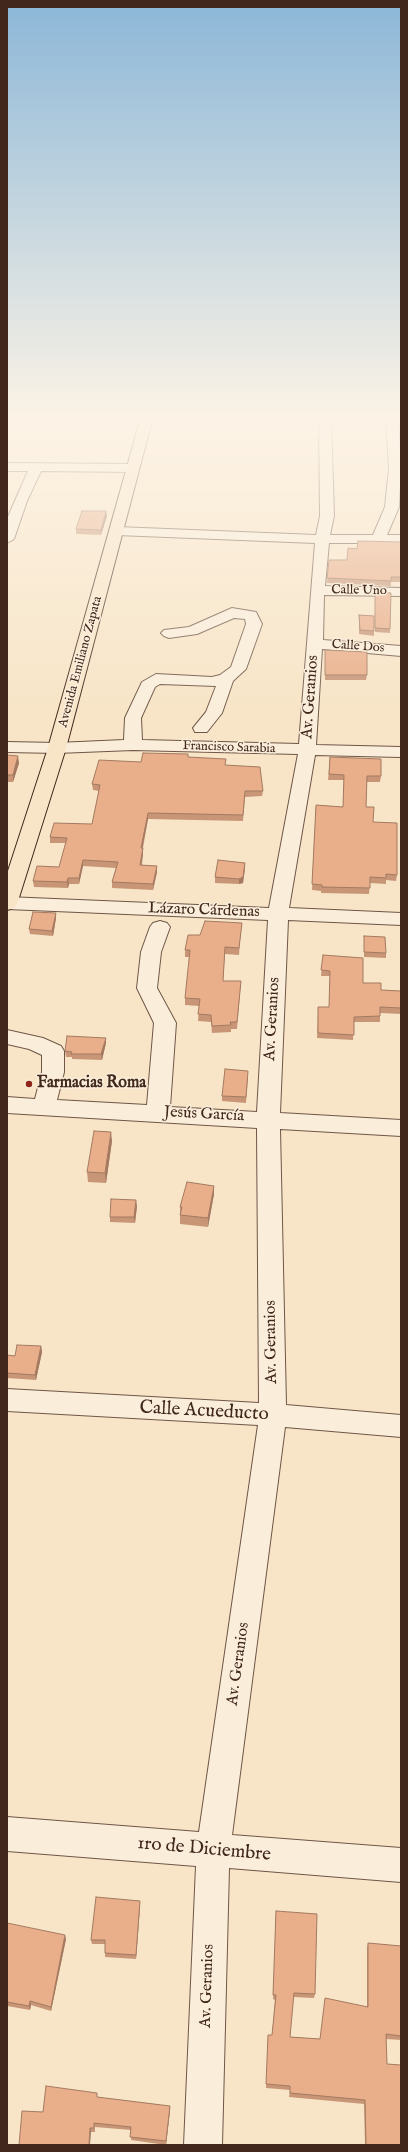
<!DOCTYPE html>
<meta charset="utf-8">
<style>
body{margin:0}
#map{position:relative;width:408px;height:2152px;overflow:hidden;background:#f8e5c7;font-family:"IM FELL English",serif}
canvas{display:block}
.frame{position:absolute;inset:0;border:8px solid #41271c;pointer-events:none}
</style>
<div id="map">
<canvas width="408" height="2152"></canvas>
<div class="frame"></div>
</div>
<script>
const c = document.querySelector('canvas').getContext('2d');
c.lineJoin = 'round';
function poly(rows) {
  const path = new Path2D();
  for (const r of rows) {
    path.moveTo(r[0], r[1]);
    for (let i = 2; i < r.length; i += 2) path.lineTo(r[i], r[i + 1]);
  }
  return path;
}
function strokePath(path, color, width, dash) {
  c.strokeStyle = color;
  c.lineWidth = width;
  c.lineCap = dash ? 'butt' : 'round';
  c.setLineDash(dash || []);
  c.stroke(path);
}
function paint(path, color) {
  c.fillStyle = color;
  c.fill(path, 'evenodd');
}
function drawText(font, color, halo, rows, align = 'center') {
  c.font = font + ' "IM FELL English",serif';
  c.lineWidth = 3;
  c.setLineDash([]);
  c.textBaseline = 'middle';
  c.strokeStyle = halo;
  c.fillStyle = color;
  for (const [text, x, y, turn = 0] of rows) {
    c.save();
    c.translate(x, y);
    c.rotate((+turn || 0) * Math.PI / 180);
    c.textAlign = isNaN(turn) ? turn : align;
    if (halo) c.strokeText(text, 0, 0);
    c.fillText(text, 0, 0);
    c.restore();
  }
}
const minor = poly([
 [319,417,331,417,334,516,330,535,373,535,385,507,389,469,386,417,398,417,401,462,399,507,387,535,401,535,401,543,329,543,325,586,401,588,401,596,324,595,323,640,401,646,401,656,322,649,316,745,401,747,401,757,315,755,289,908,401,913,401,925,288,920,280,1113,401,1120,401,1136,280,1129,286,1405,401,1415,401,1437,285,1427,232,1835,401,1848,401,1882,229,1868,222,2145,184,2145,196,1866,7,1851,7,1817,199,1832,258,1425,7,1411,7,1389,259,1403,257,1128,7,1113,7,1097,35,1099,42,1072,42,1055,29,1049,7,1044,7,1030,43,1038,61,1046,64,1051,64,1072,57,1100,147,1105,154,1023,137,988,141,952,150,927,153,923,160,921,167,923,170,927,161,952,157,988,176,1023,170,1107,257,1112,268,920,7,909,7,897,269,908,298,754,133,750,57,753,7,752,7,742,57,743,124,740,125,718,142,682,156,674,212,677,220,675,231,667,246,624,245,619,234,618,197,634,169,638,164,636,161,633,164,630,189,627,232,608,256,612,262,624,246,669,233,681,222,713,207,732,195,732,193,728,206,712,216,686,160,684,155,687,141,718,142,740,299,744,315,543,117,535,110,531,117,527,316,535,320,516,319,417],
 [7,463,132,464,138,468,132,472,41,471,27,501,14,539,7,543,7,519,28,471,7,471,7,463]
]);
const major = poly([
 [141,417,153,417,66,748,17,904,14,908,7,910,7,874,48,748,141,417]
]);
strokePath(minor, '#6f5647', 2);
strokePath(major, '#41271c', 2);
paint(minor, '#faeedb');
paint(major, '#f8e5c7');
paint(poly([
 [135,417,134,423,110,423,110,419],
 [106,511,107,516,101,535,76,534,76,529],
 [401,542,401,582,391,582,391,586,327,583,329,560,347,560,357,549],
 [375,592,390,629,390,633,375,632],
 [359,615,374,616,374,636,359,634],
 [325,655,367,675,366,680,325,680],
 [7,755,19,763,13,782,8,782,7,787],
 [188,757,226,765,263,791,262,796,245,797,243,821,148,819,143,848,143,854,142,865,157,866,157,872,153,890,112,888,112,882,116,868,83,866,79,884,69,884,68,888,34,887,33,881,59,867,66,843,50,843,50,837,92,824,99,791,93,790,92,784,141,762],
 [330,757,381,776,380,782,367,782,366,807,373,822,397,875,396,881,386,880,386,884,370,883,369,894,321,893,321,891,312,890,316,805,343,807,344,780,328,780],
 [245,863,245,868,243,883,239,884,215,883,215,877],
 [56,913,56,918,53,936,30,934,29,929],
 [241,930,239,955,225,954,223,981,241,981,237,1029,231,1029,231,1032,212,1033,211,1022,198,1021,199,1006,185,1005,185,998,190,957,185,957,185,950,200,935],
 [364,936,386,953,386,958,364,957],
 [323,955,363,983,381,990,401,991,401,1014,380,1013,380,1022,354,1022,353,1040,317,1038,318,1012,329,1007,330,976,321,976],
 [106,1043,102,1060,72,1059,72,1057,66,1057,65,1051],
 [248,1077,246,1103,222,1101,222,1096],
 [112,1141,106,1183,88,1182,87,1172],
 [214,1194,208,1227,180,1224,180,1207],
 [137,1206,135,1223,110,1222,110,1217],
 [41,1346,42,1352,36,1380,7,1378,7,1355,15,1356],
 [140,1906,136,1959,105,1957,105,1944,92,1944,91,1940],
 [276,1911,315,1994,314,1998,293,1997,290,2037,320,2039,367,2007,367,1948,368,1943,401,1946,401,2040,386,2039,387,2064,401,2145,365,2145,364,2104,289,2097,290,2090,266,2088,268,2039,272,2035,275,2000,273,1999],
 [7,1923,66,1939,51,2011,31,2005,30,2010,7,2006],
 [97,2097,170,2106,170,2110,166,2145,131,2140,131,2130,95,2127,95,2132,91,2132,43,2112]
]), '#c89677');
paint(poly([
 [106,511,107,516,101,535,101,530],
 [18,756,19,763,13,782,13,775],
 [8,775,8,782,7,787,7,777],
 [148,813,148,819,141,854,141,848],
 [143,848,143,854,140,871,140,865],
 [83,860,83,866,79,884,79,878],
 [245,863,245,868,243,883,239,884,239,879],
 [157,866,157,872,153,890,153,884],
 [68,878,69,884,68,888,67,882],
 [56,913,56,918,53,936,52,931],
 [106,1038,106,1043,102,1060,101,1054],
 [111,1132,112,1141,106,1183,105,1173],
 [214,1186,214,1194,208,1227,208,1218],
 [136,1200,137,1206,135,1223,134,1217],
 [41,1346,42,1352,36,1380,35,1375],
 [140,1901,140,1906,136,1959,136,1955],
 [65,1935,66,1939,51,2011,51,2007],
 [30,2001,31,2005,30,2010,29,2006],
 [170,2106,170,2110,166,2145,166,2141],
 [90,2128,91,2132,90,2145,89,2145]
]), '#a37a61');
const building = poly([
 [110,417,134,417,134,418,110,419,110,417],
 [82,511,106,511,101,530,76,529,82,511],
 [358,541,401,542,401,577,391,577,391,581,327,578,329,560,347,560,348,548,357,549,358,541],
 [375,592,391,593,390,629,375,628,375,592],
 [359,615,374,616,374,631,360,630,359,615],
 [325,650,367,652,367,675,325,675,325,650],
 [143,753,188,754,188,757,226,759,225,765,260,767,263,791,245,791,243,815,148,813,141,848,143,848,140,865,157,866,153,884,112,882,118,862,83,860,79,878,68,878,67,882,33,881,37,866,59,867,67,838,50,837,54,823,92,824,100,785,92,784,99,760,141,762,143,753],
 [7,755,18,756,13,775,8,775,7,777,7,755],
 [330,757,381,759,381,776,367,776,366,807,374,807,373,822,397,823,397,875,386,874,386,878,370,877,370,888,322,887,322,885,312,884,316,805,343,807,344,775,329,774,330,757],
 [218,860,245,863,243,877,239,879,215,877,218,860],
 [33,912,56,913,52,931,29,929,33,912],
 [205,921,242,923,239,948,225,947,223,981,241,981,237,1022,230,1022,231,1025,212,1026,211,1015,198,1014,200,999,185,998,190,950,185,950,188,935,200,935,205,921],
 [364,936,385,937,386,953,364,952,364,936],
 [323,955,363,958,363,983,381,983,381,990,401,991,401,1008,380,1007,380,1016,354,1017,354,1035,318,1033,318,1007,329,1007,330,971,321,970,323,955],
 [67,1036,106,1038,101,1054,71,1054,72,1052,65,1051,67,1036],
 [225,1069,248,1071,246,1097,222,1096,225,1069],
 [94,1131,111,1132,105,1173,87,1172,94,1131],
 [187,1182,214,1186,208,1218,180,1215,182,1207,180,1207,187,1182],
 [111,1199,136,1200,134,1217,110,1217,111,1199],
 [17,1345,41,1346,35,1375,7,1373,7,1355,15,1356,17,1345],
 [96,1897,140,1901,136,1955,105,1953,105,1940,91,1940,96,1897],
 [276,1911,317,1914,315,1994,294,1993,290,2037,320,2039,325,1998,368,2007,368,1943,401,1946,401,2036,386,2034,387,2064,401,2065,401,2145,366,2145,365,2100,290,2093,290,2086,266,2084,268,2035,272,2035,276,1995,273,1995,276,1911],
 [7,1923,65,1935,51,2007,30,2001,29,2006,7,2002,7,1923],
 [46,2086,97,2093,97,2097,170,2106,166,2141,130,2137,131,2127,94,2123,94,2128,90,2128,89,2145,19,2145,22,2111,43,2112,46,2086]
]);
paint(building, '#e9ae8a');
strokePath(building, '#a37a61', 1);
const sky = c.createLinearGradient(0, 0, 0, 719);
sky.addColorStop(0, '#8cb7d8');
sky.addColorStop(0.58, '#fcf3e6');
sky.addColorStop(1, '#fcf3e600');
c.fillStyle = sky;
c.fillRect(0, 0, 408, 719);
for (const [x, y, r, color] of [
 [29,1084,4,"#8f2418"]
]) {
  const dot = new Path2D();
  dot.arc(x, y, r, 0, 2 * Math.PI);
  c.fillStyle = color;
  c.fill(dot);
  strokePath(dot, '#faeedb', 1.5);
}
drawText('13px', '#41271c', '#faeedb', [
 ["Calle Uno",359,591,1],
 ["Calle Dos",358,647,4],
 ["Avenida Emiliano Zapata",81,662,-75],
 ["Francisco Sarabia",229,748,2]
]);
drawText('16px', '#41271c', '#faeedb', [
 ["Av. Geranios",311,697,-86],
 ["Lázaro Cárdenas",204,911,2],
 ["Av. Geranios",273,1019,-87],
 ["Jesús García",204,1115,3],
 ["Av. Geranios",272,1342,-91],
 ["Av. Geranios",239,1664,-82],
 ["Av. Geranios",208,1986,-88]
]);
drawText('bold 16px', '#41271c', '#faeedb', [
 ["Farmacias Roma",37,1084]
], 'left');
drawText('19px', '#41271c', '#faeedb', [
 ["Calle Acueducto",204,1412,3],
 ["1ro de Diciembre",204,1850,5]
]);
</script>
